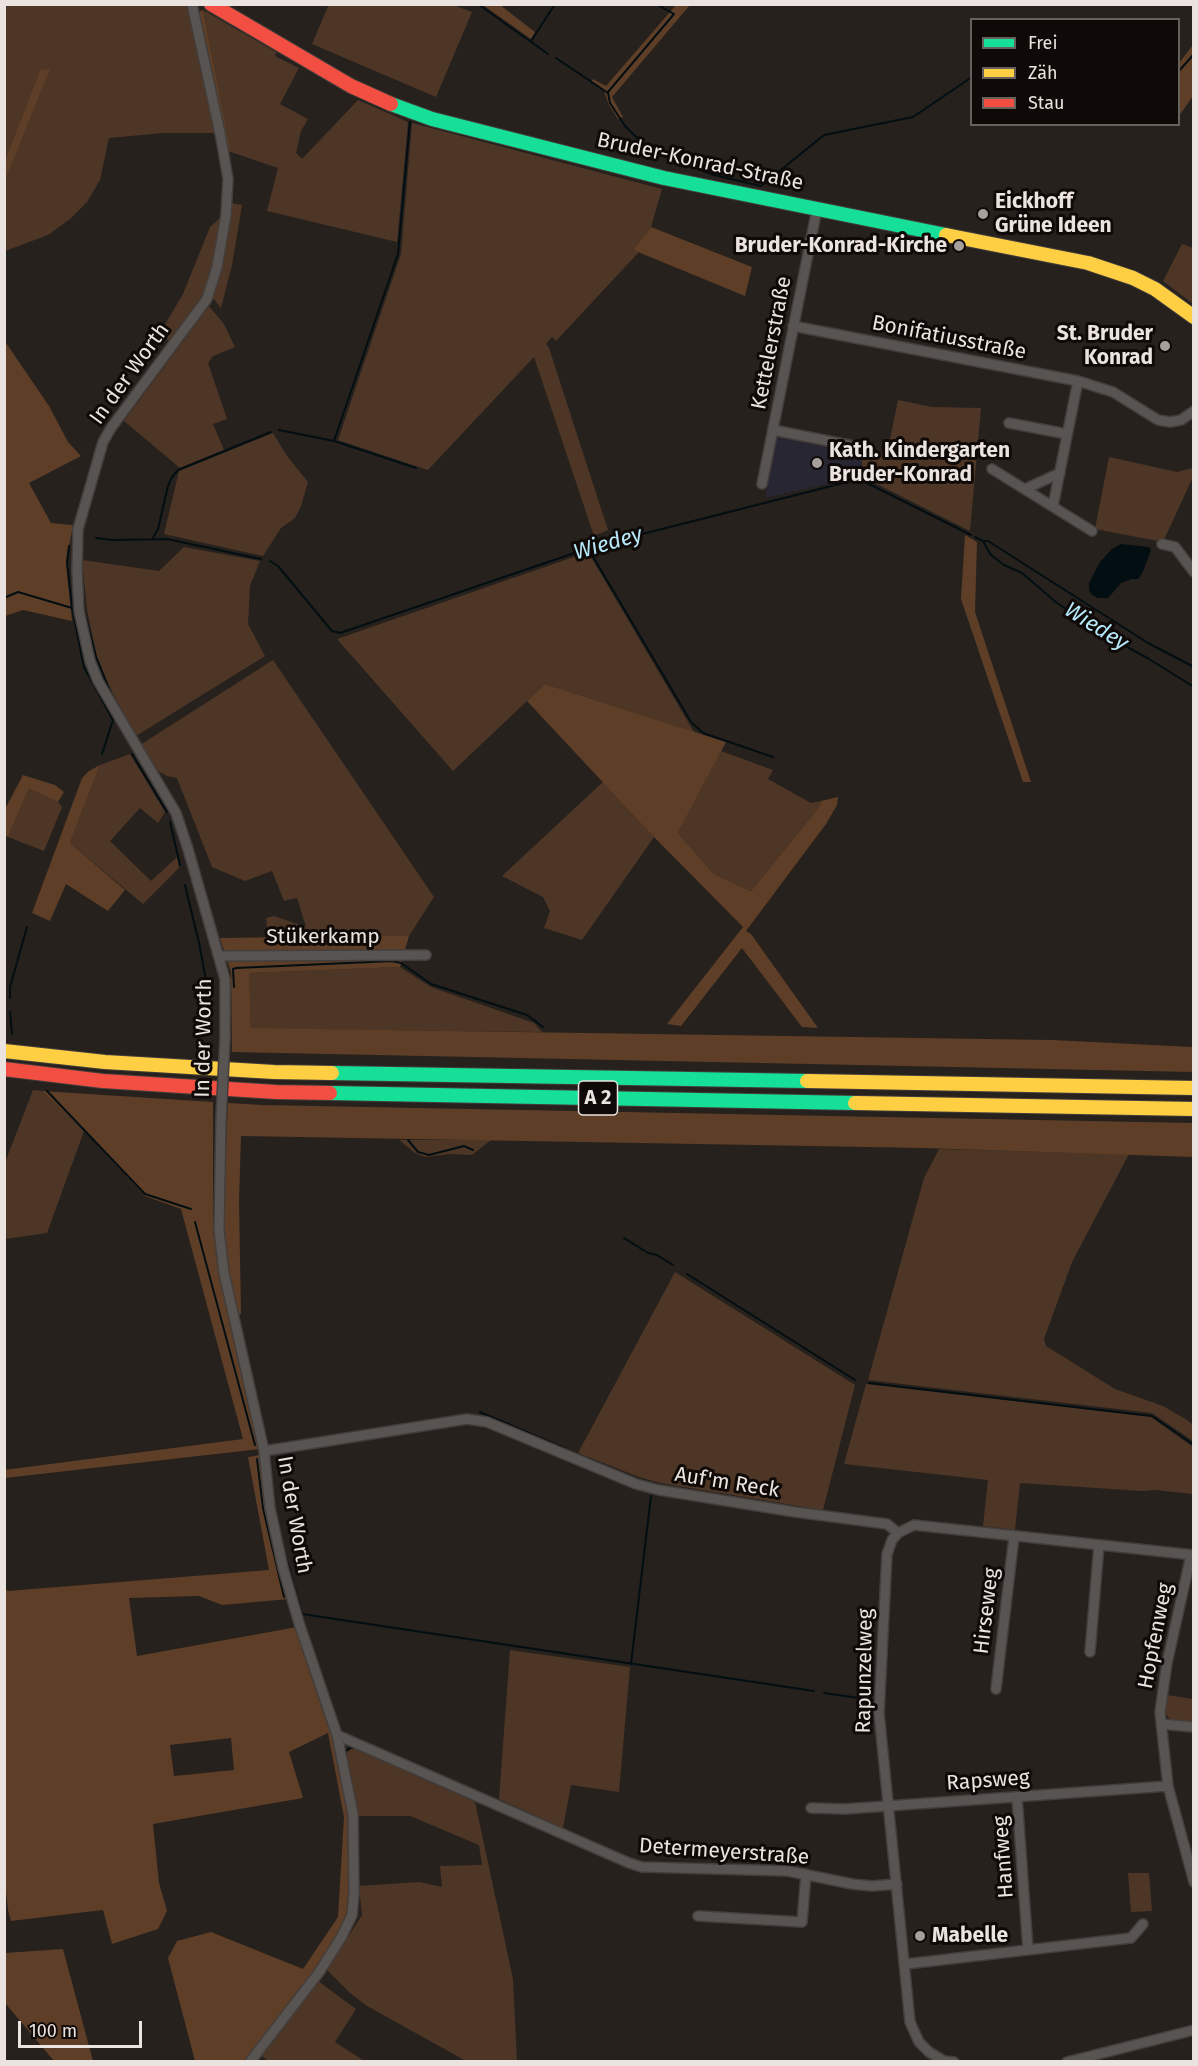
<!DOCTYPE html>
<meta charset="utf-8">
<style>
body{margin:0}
#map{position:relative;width:1198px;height:2066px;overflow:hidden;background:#26211d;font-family:"Fira Sans",sans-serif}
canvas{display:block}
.frame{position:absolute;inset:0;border:6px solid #ebe3df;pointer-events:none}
.legend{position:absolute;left:970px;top:18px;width:210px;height:108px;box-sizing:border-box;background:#0f0a08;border:2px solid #67615e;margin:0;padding:8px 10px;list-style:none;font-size:18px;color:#ebe3df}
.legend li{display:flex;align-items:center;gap:12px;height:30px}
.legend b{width:30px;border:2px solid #67615e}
.scale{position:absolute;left:18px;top:2021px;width:124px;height:27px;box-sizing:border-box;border:3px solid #ebe3df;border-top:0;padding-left:8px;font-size:18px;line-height:21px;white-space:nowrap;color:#ebe3df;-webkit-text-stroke:4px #0f0a08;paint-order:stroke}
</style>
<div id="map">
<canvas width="1198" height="2066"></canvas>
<div class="frame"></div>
<ul class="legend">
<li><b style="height:8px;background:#16e098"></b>Frei</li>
<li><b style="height:8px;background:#ffcf43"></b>Zäh</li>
<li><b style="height:8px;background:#f24e42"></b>Stau</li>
</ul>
<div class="scale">100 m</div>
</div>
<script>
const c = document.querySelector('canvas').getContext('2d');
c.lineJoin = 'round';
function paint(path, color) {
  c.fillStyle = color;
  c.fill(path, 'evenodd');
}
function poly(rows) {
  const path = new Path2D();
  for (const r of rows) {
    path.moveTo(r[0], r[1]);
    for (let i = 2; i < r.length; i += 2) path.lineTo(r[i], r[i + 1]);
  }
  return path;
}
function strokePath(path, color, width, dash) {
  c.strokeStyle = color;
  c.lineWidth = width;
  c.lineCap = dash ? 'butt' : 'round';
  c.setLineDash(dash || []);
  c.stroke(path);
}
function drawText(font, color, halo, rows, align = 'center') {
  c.font = font + ' "Fira Sans",sans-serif';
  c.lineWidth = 6;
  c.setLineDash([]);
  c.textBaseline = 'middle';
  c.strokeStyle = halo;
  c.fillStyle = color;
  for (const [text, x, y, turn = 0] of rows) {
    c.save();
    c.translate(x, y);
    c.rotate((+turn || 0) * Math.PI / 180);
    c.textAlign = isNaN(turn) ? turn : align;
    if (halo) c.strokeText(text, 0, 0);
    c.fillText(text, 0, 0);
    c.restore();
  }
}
paint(poly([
 [778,433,861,450,862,476,765,498]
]), '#292633');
paint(poly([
 [329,4,453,5,472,12,436,97,312,44],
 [5,5,187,5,215,133,163,133,109,138,100,180,87,202,70,219,48,235,5,251,5,181,49,70,40,70,5,160],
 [203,10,276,52,275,56,299,68,280,104,308,119,301,131,296,153,302,159,358,100,408,122,397,242,267,211,278,168,231,152],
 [412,123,662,189,651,227,633,250,639,252,556,341,552,337,546,344,549,348,608,530,594,536,534,357,428,470,338,440,401,254],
 [232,203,242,205,232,265,221,308,212,297,221,270],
 [223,215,213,268,203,297,170,342,160,333,183,294,210,227],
 [1182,244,1193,248,1193,304,1163,281],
 [209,306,224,324,235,347,213,356,208,363,227,419,213,424,224,450,180,468,124,421],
 [898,400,932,407,981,408,970,531,863,477,861,450,887,454],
 [273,433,287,456,308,482,301,506,295,518,281,528,263,556,164,534,179,471],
 [1109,457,1177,472,1193,468,1193,477,1163,542,1095,529],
 [184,547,260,561,250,586,248,624,265,656,136,736,106,681,97,657,87,610,82,560,159,571],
 [588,552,694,732,545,684,453,771,337,639],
 [273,660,434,897,409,936,268,937,266,918,274,916,306,927,297,898,284,901,272,871,245,881,212,867,177,778,167,776,154,769,140,745],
 [721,751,773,770,768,779,811,803,821,801,819,807,751,891,714,874,678,833],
 [130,754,165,812,158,823,140,808,110,841,151,881,177,857,179,868,143,904,70,843,100,765],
 [604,781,654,837,582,940,544,928,550,911,543,897,502,876],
 [29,789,58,802,62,807,44,851,8,837],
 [400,967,431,987,534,1023,542,1032,251,1029,248,973],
 [33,1090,42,1091,84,1131,47,1233,5,1239,4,1165],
 [399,1140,491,1140,472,1155,450,1154,425,1157,415,1153],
 [939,1149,1129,1154,1072,1262,1044,1339,1046,1346,1115,1389,1163,1406,1187,1420,1193,1425,1193,1441,1152,1413,868,1380,924,1178],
 [675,1272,855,1385,823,1510,660,1483,639,1477,578,1453],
 [866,1384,1151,1417,1193,1447,1193,1494,1155,1490,1142,1491,1020,1483,1015,1530,983,1526,988,1480,844,1464],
 [510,1650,630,1667,619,1792,571,1785,563,1828,499,1799],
 [1167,1695,1193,1699,1193,1724,1174,1722,1169,1718,1165,1712],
 [351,1749,355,1749,475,1802,513,1979,517,2061,466,2061,367,2006,350,1993,327,1970,362,1915,359,1886,420,1882,442,1887,440,1866,482,1865,479,1845,410,1816,357,1816,346,1755,347,1752],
 [1128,1873,1149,1873,1152,1911,1131,1912],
 [318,1981,356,2009,335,2042,364,2061,268,2061,261,2055]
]), '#4e3626');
paint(poly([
 [483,5,500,5,535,32,531,39],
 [676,5,690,5,612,97,623,117,618,119,609,105,604,91,591,82,593,79,606,86],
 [203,10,231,152,227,150,199,15,200,11],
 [1193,45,1193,96,1179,116,1179,63],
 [50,69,5,181,5,160,40,70],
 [651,227,752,267,745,296,633,250],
 [4,340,49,406,68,442,81,456,29,483,51,523,73,525,66,562,72,621,23,610,5,616],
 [965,535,977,542,975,612,1031,782,1023,782,961,599],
 [545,684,726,742,678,833,714,874,751,891,819,807,821,801,838,797,837,805,826,824,746,931,751,934,818,1028,802,1027,742,948,681,1026,667,1024,743,927,654,837,527,701],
 [100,765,70,843,125,890,108,911,66,884,50,921,32,913,82,778,89,771],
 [23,775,55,785,64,792,58,802,29,789,8,837,5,835,5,809],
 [363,936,409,936,400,967,249,973,251,1028,1052,1040,1193,1047,1193,1072,232,1052,231,972,220,938],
 [42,1091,213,1102,213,1231,220,1275,260,1449,5,1478,4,1470,243,1439,181,1209,145,1196,84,1131],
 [228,1103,263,1105,1193,1123,1193,1157,924,1148,241,1136,239,1201,241,1314,237,1314,228,1273,222,1230],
 [260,1455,289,1599,222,1605,199,1596,129,1598,137,1656,297,1627,332,1731,350,1815,350,1914,340,1936,299,1994,246,2061,195,2061,168,1958,177,1941,211,1932,303,1969,338,1917,344,1817,328,1733,289,1752,303,1798,153,1824,159,1883,167,1911,158,1929,112,1944,103,1910,11,1921,8,1910,4,1875,4,1588,8,1591,269,1570,248,1457],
 [231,1738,234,1770,174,1776,170,1745],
 [63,1949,93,2061,54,2061,5,2003,5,1953]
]), '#5e3e27');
paint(poly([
 [1121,544,1149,547,1151,550,1142,574,1138,579,1132,579,1121,583,1108,598,1098,598,1092,595,1089,590,1089,583,1100,562,1112,549]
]), '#030e12');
strokePath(poly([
 [478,4,548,54],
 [531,41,555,4],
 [556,58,608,93,610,103,625,126,640,141,658,154,714,175,761,186,824,135,913,117,972,77],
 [1178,72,1194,54],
 [608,92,674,14,656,4],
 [279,430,334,441,398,254,410,122],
 [334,441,416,468],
 [975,537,983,541,991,555,1004,565,1022,573,1057,603,1102,633,1149,659,1194,687],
 [96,538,112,540,167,539,261,559],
 [153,538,158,529,168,486,172,477,178,470,271,432],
 [983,541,988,541,1148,643,1194,667],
 [69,546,67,562,72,608,84,667,113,720,102,754],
 [589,550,691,722,703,733,773,757],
 [270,561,278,566,332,631,340,633,595,546,859,479,971,535],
 [82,583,84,610,96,657,113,698],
 [4,598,18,592,72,608],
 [132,754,167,812],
 [170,822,180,865],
 [185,885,199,943,207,986,212,990],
 [234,987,233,969,236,968,392,961,401,963,431,984,527,1015,543,1027],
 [10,998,10,987,27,927],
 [10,1012,12,1034],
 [47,1091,145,1194,191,1209],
 [408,1140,418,1152,429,1155,464,1146,473,1150],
 [195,1222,255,1445],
 [624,1238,648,1253,657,1255,673,1265],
 [687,1274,855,1380],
 [869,1383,1152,1416,1194,1445],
 [480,1412,566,1449],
 [271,1445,431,1420],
 [257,1459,263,1508,284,1597],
 [282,1544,302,1614,814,1691],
 [631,1664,651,1496],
 [824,1693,866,1699],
 [345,1755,346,1751,350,1748,356,1748],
 [425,1778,502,1812]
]), '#030e12', 2);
const street = poly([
 [192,4,221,138,228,179,226,215,217,267,207,299,111,428,103,442,78,529,77,570,79,611,90,661,98,681,176,813,188,849,225,979,225,1038],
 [793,326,1078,381,1113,392,1158,420,1170,422,1181,420,1194,411],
 [1009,423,1067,434],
 [773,430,859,447],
 [992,469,1092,531],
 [762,484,817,209],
 [1025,489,1060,473],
 [1053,506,1078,381],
 [1162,544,1175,547,1194,572],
 [220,956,426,955],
 [221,1120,219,1230,224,1273,264,1451,270,1508,283,1568,299,1623,337,1735,353,1814,354,1894,352,1915,342,1936,320,1971,250,2062],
 [264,1451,467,1419,487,1422,636,1484,659,1490,795,1512,887,1524,898,1533],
 [1191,1555,1167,1663,1160,1712,1168,1786,1194,1882],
 [1090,1652,1099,1545],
 [996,1689,1014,1537],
 [1161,1724,1194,1727],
 [337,1735,629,1863,642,1867,788,1871,852,1884,872,1886,897,1884],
 [1017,1797,1028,1950],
 [811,1808,845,1809,1168,1786],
 [698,1916,802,1922,806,1874],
 [906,1964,1131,1938,1143,1924],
 [954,2062,944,2061,929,2052,919,2042,910,2022,879,1713,887,1554,892,1540,898,1533,914,1525,1194,1555],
 [1067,2062,1194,2030]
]);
const fast = poly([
 [391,104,432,119,664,178,946,235],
 [332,1073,807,1081],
 [330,1093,855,1103]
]);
const slow = poly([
 [946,235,1088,263,1133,278,1155,289,1194,317],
 [4,1051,105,1062,274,1072,332,1073],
 [807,1081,1194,1088],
 [855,1103,1194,1109]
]);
const jam = poly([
 [211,4,351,86,391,104],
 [4,1069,103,1081,276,1092,330,1093]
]);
strokePath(street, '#433e3b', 12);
strokePath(fast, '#433e3b', 16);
strokePath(slow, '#433e3b', 16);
strokePath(jam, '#433e3b', 16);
strokePath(street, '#585451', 9);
strokePath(fast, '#16e098', 14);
strokePath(slow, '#ffcf43', 14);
strokePath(jam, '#f24e42', 14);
const streetBridge = poly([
 [221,1120,225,1038]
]);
strokePath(streetBridge, '#433e3b', 12, []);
strokePath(streetBridge, '#585451', 9);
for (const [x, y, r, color] of [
 [983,214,6,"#a69f9b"],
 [959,246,6,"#a69f9b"],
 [1165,346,6,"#a69f9b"],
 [817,463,6,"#a69f9b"],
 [920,1936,6,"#a69f9b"]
]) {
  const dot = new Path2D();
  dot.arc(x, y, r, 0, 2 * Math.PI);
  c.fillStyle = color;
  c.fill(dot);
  strokePath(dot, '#0f0a08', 2);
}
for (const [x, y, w] of [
 [598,1098,39]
]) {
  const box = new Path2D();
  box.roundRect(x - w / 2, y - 17, w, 34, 4.5);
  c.fillStyle = '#0f0a08';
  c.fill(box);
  strokePath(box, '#ebe3df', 1.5);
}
drawText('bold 20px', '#ebe3df', null, [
 ["A 2",598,1098]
]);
drawText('21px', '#ebe3df', '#0f0a08', [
 ["Bruder-Konrad-Straße",700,162,12],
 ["Bonifatiusstraße",949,338,11],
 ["Kettelerstraße",772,343,-79],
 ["In der Worth",130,374,-54],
 ["Stükerkamp",323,937],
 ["In der Worth",204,1038,-89],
 ["Auf'm Reck",727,1483,9],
 ["In der Worth",294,1515,80],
 ["Hirseweg",987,1611,-83],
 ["Hopfenweg",1156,1636,-79],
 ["Rapunzelweg",865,1671,-89],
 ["Rapsweg",988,1781,-4],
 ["Determeyerstraße",724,1852,4],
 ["Hanfweg",1004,1857,-94]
]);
drawText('bold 21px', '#ebe3df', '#0f0a08', [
 ["Eickhoff",995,202],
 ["Grüne Ideen",995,226],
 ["Bruder-Konrad-Kirche",947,246,"right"],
 ["St. Bruder",1153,334,"right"],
 ["Konrad",1153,358,"right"],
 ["Kath. Kindergarten",829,451],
 ["Bruder-Konrad",829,475],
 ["Mabelle",932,1936]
], 'left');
drawText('italic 22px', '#b6e8f9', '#0f0a08', [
 ["Wiedey",608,544,-16],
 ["Wiedey",1096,627,32]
]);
</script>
